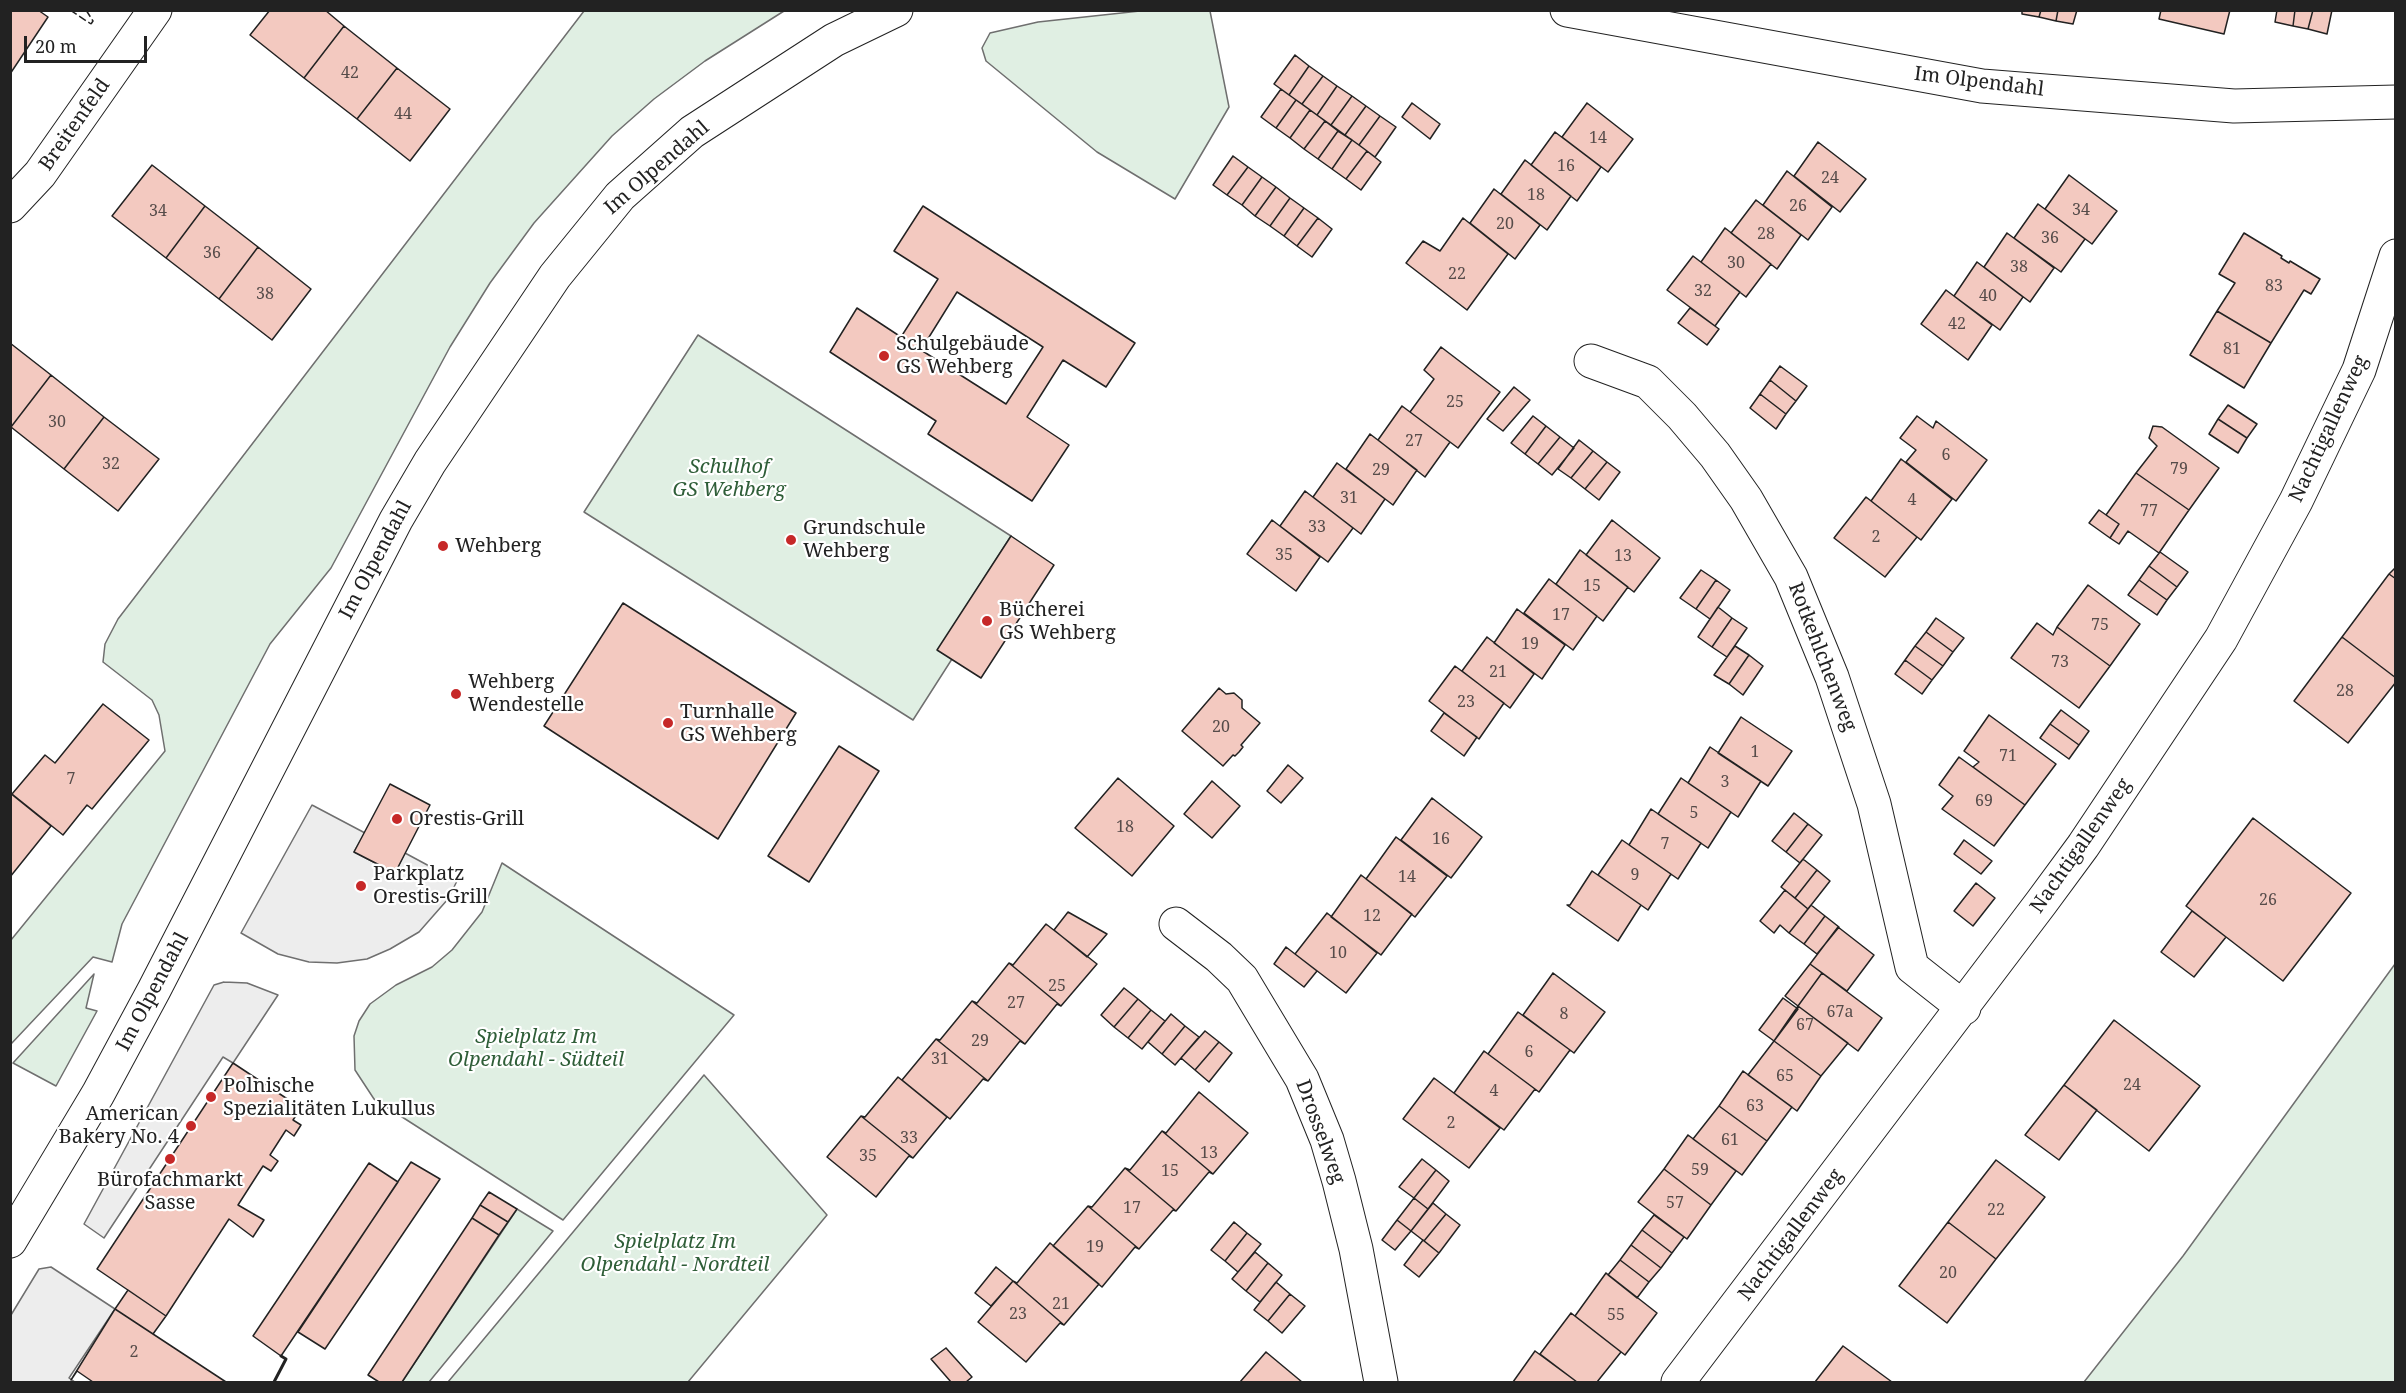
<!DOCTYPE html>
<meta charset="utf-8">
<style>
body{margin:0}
#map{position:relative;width:2406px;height:1393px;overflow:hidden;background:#fff;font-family:"Noto Serif",serif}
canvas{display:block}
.frame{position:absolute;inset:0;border:12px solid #222;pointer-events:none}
.scale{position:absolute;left:24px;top:36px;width:123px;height:27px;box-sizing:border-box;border:3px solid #222;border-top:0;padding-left:8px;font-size:18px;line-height:21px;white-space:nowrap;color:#222;-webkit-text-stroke:4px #fff;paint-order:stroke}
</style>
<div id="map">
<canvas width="2406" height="1393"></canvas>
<div class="frame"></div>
<div class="scale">20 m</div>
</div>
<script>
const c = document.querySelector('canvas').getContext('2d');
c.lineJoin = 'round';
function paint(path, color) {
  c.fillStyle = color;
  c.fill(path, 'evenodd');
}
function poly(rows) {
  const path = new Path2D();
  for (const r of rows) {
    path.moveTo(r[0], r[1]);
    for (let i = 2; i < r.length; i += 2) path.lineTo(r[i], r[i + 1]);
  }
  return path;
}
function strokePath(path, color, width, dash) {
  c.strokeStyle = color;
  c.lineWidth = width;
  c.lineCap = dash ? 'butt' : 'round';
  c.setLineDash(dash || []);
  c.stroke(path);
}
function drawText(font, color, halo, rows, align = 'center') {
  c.font = font + ' "Noto Serif",serif';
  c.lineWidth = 4.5;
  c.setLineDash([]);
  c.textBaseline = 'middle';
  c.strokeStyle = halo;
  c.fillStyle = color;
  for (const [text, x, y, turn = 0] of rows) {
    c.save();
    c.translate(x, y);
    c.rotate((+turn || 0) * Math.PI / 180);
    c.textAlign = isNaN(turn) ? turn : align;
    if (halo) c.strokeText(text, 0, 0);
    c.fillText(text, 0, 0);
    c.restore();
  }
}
const green = poly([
 [584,11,784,11,705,61,654,99,612,136,534,223,490,283,450,347,331,568,270,644,122,924,112,962,93,957,11,1044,11,940,165,751,159,715,152,700,103,662,105,644,118,619,584,11],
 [1140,11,1210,11,1229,107,1175,199,1097,152,986,61,982,48,990,33,1038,22,1140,11],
 [698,335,1011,536,938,650,952,659,913,720,584,512,698,335],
 [502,863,734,1015,563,1220,374,1099,355,1070,354,1036,359,1021,370,1004,396,985,432,967,452,950,482,912,502,863],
 [2395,964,2395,1382,2084,1382,2183,1256,2395,964],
 [94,974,86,1008,97,1011,56,1086,13,1063,94,974],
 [704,1075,827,1215,688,1382,448,1382,704,1075],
 [517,1209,553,1231,429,1382,402,1382,517,1209]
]);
paint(green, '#e0efe3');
strokePath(green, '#6f6f6f', 1.5);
const parking = poly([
 [312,805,365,833,354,852,395,873,405,853,457,881,448,899,419,932,390,949,367,959,337,963,309,962,278,954,241,933,312,805],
 [224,982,247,983,278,995,233,1063,223,1057,104,1238,84,1224,214,985,224,982],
 [51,1267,115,1309,69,1378,75,1382,11,1382,11,1315,39,1269,51,1267]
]);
paint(parking, '#ededed');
strokePath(parking, '#6f6f6f', 1.5);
const building = poly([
 [10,10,38,10,48,17,10,74,10,10],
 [270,10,325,10,344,26,304,78,250,35,270,10],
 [2022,10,2041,10,2039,17,2022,14,2022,10],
 [2041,10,2058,10,2056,21,2039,17,2041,10],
 [2058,10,2077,10,2073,24,2056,21,2058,10],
 [2161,10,2230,10,2224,34,2159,19,2161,10],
 [2277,10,2295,10,2293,26,2275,22,2277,10],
 [2295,10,2313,10,2308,29,2293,26,2295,10],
 [2313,10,2332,10,2327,34,2308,29,2313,10],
 [344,26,397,68,357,119,304,78,344,26],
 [1295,55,1309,66,1289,95,1274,84,1295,55],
 [1309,66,1323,76,1302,104,1289,95,1309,66],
 [397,68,450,109,410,161,357,119,397,68],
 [1323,76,1337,86,1317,115,1302,104,1323,76],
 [1337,86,1352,96,1331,125,1317,115,1337,86],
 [1281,89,1296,100,1276,128,1261,117,1281,89],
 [1352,96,1366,106,1345,135,1331,125,1352,96],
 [1296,100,1310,110,1290,138,1276,128,1296,100],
 [1412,103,1440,124,1430,139,1402,117,1412,103],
 [1587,103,1633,139,1608,172,1562,137,1587,103],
 [1366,106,1380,116,1359,145,1345,135,1366,106],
 [1310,110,1325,121,1304,149,1290,138,1310,110],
 [1380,116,1396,127,1375,157,1359,145,1380,116],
 [1325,121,1338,131,1318,159,1304,149,1325,121],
 [1338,131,1352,140,1332,169,1318,159,1338,131],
 [1555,132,1601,167,1577,201,1531,165,1555,132],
 [1352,140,1367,151,1346,179,1332,169,1352,140],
 [1818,142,1866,179,1840,212,1794,176,1818,142],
 [1367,151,1381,162,1361,190,1346,179,1367,151],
 [1233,156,1248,167,1227,195,1213,185,1233,156],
 [1525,160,1571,196,1547,230,1501,194,1525,160],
 [152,165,205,206,166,258,112,216,152,165],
 [1248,167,1262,177,1242,205,1227,195,1248,167],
 [1787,171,1832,207,1808,240,1763,205,1787,171],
 [2069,175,2117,211,2092,244,2045,209,2069,175],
 [1262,177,1276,187,1255,216,1242,205,1262,177],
 [1276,187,1290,198,1270,226,1255,216,1276,187],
 [1494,189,1540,225,1515,259,1470,223,1494,189],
 [1290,198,1304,208,1284,236,1270,226,1290,198],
 [1756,200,1801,235,1777,269,1731,233,1756,200],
 [2038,204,2085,239,2061,272,2014,238,2038,204],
 [205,206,258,247,219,299,166,258,205,206],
 [923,206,1135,343,1106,387,1063,360,1027,417,1069,445,1032,501,928,434,936,421,830,352,857,308,901,337,938,279,894,251,923,206],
 [957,292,1043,347,1006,404,921,350,957,292],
 [1304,208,1318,218,1297,246,1284,236,1304,208],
 [1318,218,1332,229,1312,257,1297,246,1318,218],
 [1463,218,1508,254,1467,310,1406,263,1423,241,1440,251,1463,218],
 [1725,228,1771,264,1746,297,1701,262,1725,228],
 [2007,233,2054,268,2030,302,1984,267,2007,233],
 [2244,233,2282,256,2281,258,2289,263,2290,261,2320,279,2311,294,2304,290,2271,343,2217,311,2235,283,2219,274,2244,233],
 [258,247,311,289,272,340,219,299,258,247],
 [1693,256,1740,292,1715,326,1667,290,1693,256],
 [1977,262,2023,297,2000,330,1954,296,1977,262],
 [1946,290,1992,325,1968,360,1921,324,1946,290],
 [1690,308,1719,329,1707,345,1678,323,1690,308],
 [2217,311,2271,343,2244,388,2190,355,2217,311],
 [10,343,51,375,11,427,10,427,10,343],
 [1441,347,1500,392,1458,448,1410,412,1434,379,1424,370,1441,347],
 [1780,366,1807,386,1796,401,1770,380,1780,366],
 [51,375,104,417,64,469,11,427,51,375],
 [1770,380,1796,401,1786,414,1760,394,1770,380],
 [1514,387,1530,400,1503,431,1487,419,1514,387],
 [1760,394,1786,414,1776,429,1750,408,1760,394],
 [2228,405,2257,424,2247,438,2218,419,2228,405],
 [1402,406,1450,442,1425,477,1378,440,1402,406],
 [1533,416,1546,426,1525,454,1511,443,1533,416],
 [1917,416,1933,428,1936,421,1987,460,1956,501,1906,462,1916,450,1900,438,1917,416],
 [104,417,159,459,118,511,64,469,104,417],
 [2218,419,2247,438,2238,453,2209,434,2218,419],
 [1546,426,1560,437,1538,464,1525,454,1546,426],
 [2153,426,2162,427,2219,468,2189,510,2136,473,2157,446,2149,438,2153,426],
 [1370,434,1417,470,1393,505,1346,469,1370,434],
 [1560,437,1574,448,1552,475,1538,464,1560,437],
 [1579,440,1593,451,1571,478,1558,469,1579,440],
 [1593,451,1607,462,1585,489,1571,478,1593,451],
 [1901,459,1952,499,1921,540,1871,501,1901,459],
 [1607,462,1620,472,1599,500,1585,489,1607,462],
 [1337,463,1385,499,1361,534,1313,497,1337,463],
 [2136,473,2189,510,2159,553,2128,531,2119,544,2110,538,2119,524,2106,515,2136,473],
 [1305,491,1353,528,1328,562,1280,526,1305,491],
 [1866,497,1917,537,1885,577,1834,538,1866,497],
 [2099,510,2119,524,2110,538,2089,523,2099,510],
 [1272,520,1320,557,1296,591,1247,554,1272,520],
 [1612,520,1660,558,1634,592,1586,555,1612,520],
 [1011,536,1054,565,981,678,937,650,1011,536],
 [1580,550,1628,587,1603,621,1556,584,1580,550],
 [2160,552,2188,572,2177,587,2149,566,2160,552],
 [2149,566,2177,587,2167,600,2139,580,2149,566],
 [2396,567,2396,579,2389,574,2396,567],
 [1701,570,1716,580,1696,609,1680,598,1701,570],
 [2389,574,2396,579,2396,678,2342,637,2389,574],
 [1549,579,1597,616,1573,650,1524,613,1549,579],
 [1716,580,1730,590,1710,619,1696,609,1716,580],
 [2139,580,2167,600,2157,615,2128,595,2139,580],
 [2088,585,2140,624,2110,666,2057,627,2088,585],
 [623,603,796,713,718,839,544,726,623,603],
 [1718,607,1732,618,1712,647,1698,637,1718,607],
 [1517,609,1565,645,1542,679,1494,643,1517,609],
 [1732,618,1747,628,1727,657,1712,647,1732,618],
 [1936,618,1964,638,1953,652,1926,632,1936,618],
 [2037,623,2053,635,2057,627,2110,666,2079,708,2011,658,2037,623],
 [1926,632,1953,652,1943,666,1915,646,1926,632],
 [1487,637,1534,674,1510,708,1462,671,1487,637],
 [2342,637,2396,678,2396,682,2348,743,2294,701,2342,637],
 [1735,646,1749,655,1729,684,1714,675,1735,646],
 [1915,646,1943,666,1932,680,1905,660,1915,646],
 [1749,655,1763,666,1743,695,1729,684,1749,655],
 [1905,660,1932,680,1922,694,1895,674,1905,660],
 [1455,666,1504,703,1479,739,1429,701,1455,666],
 [1219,688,1226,694,1234,693,1242,700,1242,708,1260,723,1241,745,1243,747,1239,752,1235,756,1233,755,1223,766,1182,731,1219,688],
 [103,704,149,740,92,809,87,805,63,835,12,794,45,755,55,763,103,704],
 [2061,710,2089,731,2079,745,2050,724,2061,710],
 [1444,713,1477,737,1464,756,1431,731,1444,713],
 [1989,715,2056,764,2025,805,1973,767,1979,762,1964,751,1989,715],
 [1741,717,1792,751,1768,786,1718,753,1741,717],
 [2050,724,2079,745,2069,759,2040,738,2050,724],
 [839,746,879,771,809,882,768,856,839,746],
 [1710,747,1761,781,1738,817,1688,783,1710,747],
 [1959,757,2025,805,1994,846,1942,809,1953,796,1939,785,1959,757],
 [1288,765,1303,778,1281,803,1267,791,1288,765],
 [1118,778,1174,826,1132,876,1075,828,1118,778],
 [1681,778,1731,812,1708,848,1658,814,1681,778],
 [1212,781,1240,806,1212,838,1184,814,1212,781],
 [390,784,430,805,395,873,354,852,390,784],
 [10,793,51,826,10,877,10,793],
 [1432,798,1482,837,1451,878,1401,840,1432,798],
 [1651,809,1701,843,1678,879,1629,845,1651,809],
 [1794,813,1808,824,1786,852,1772,841,1794,813],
 [2253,818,2351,893,2283,981,2186,906,2253,818],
 [1808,824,1822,835,1800,863,1786,852,1808,824],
 [1396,837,1447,876,1415,917,1366,879,1396,837],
 [1622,840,1671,874,1648,910,1598,875,1622,840],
 [1964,840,1992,861,1981,874,1954,854,1964,840],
 [1803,859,1817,870,1795,898,1781,887,1803,859],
 [1817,870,1830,881,1808,909,1795,898,1817,870],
 [1592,871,1641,905,1618,941,1567,905,1570,905,1592,871],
 [1361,875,1412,914,1381,955,1331,917,1361,875],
 [1976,883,1995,898,1973,926,1954,911,1976,883],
 [1785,890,1808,909,1789,933,1780,925,1774,933,1760,921,1785,890],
 [1811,905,1825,916,1804,944,1789,933,1811,905],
 [2192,911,2226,937,2194,977,2161,952,2192,911],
 [1068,912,1107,934,1087,957,1054,930,1068,912],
 [1327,913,1377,953,1346,993,1295,954,1327,913],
 [1825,916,1839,927,1817,954,1804,944,1825,916],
 [1046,924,1097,964,1061,1006,1009,963,1013,965,1046,924],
 [1838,927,1874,955,1847,991,1810,964,1838,927],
 [1286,947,1317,971,1304,987,1274,964,1286,947],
 [1009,963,1061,1006,1057,1004,1025,1044,972,1001,977,1003,1009,963],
 [1810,964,1822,973,1798,1006,1785,996,1810,964],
 [1553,973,1605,1012,1574,1053,1523,1015,1553,973],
 [1822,973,1882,1018,1858,1051,1798,1006,1822,973],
 [1124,988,1138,999,1114,1027,1101,1015,1124,988],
 [1783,998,1798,1009,1774,1041,1759,1030,1783,998],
 [1138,999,1151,1010,1128,1038,1114,1027,1138,999],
 [972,1001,1025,1044,1020,1041,988,1081,936,1039,940,1040,972,1001],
 [1798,1006,1848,1043,1821,1076,1774,1041,1798,1006],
 [1151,1010,1165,1021,1142,1049,1128,1038,1151,1010],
 [1518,1012,1570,1050,1539,1092,1488,1054,1518,1012],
 [1171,1014,1185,1026,1162,1054,1148,1042,1171,1014],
 [2114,1020,2200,1086,2149,1151,2064,1085,2114,1020],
 [1185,1026,1199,1037,1175,1065,1162,1054,1185,1026],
 [1205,1031,1219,1042,1195,1070,1181,1058,1205,1031],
 [936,1039,988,1081,983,1079,950,1119,902,1080,936,1039],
 [1774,1041,1821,1076,1797,1111,1748,1075,1774,1041],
 [1219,1042,1232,1053,1209,1082,1195,1070,1219,1042],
 [1484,1051,1535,1089,1504,1130,1454,1093,1484,1051],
 [233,1063,301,1108,293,1120,301,1125,294,1136,286,1130,270,1155,278,1161,271,1171,263,1166,238,1205,264,1220,253,1237,229,1219,166,1316,97,1269,233,1063],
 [1743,1071,1792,1107,1767,1141,1719,1106,1743,1071],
 [898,1077,947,1117,913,1158,861,1116,865,1117,898,1077],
 [1434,1078,1500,1128,1469,1168,1403,1119,1434,1078],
 [2064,1085,2097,1110,2059,1160,2025,1135,2064,1085],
 [1199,1092,1248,1133,1213,1174,1162,1131,1166,1133,1199,1092],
 [1719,1106,1767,1141,1742,1175,1693,1139,1719,1106],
 [861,1116,913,1158,909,1156,876,1197,827,1157,861,1116],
 [1162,1131,1213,1174,1209,1172,1176,1211,1125,1168,1130,1170,1162,1131],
 [1688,1135,1736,1171,1711,1205,1664,1169,1688,1135],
 [1422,1159,1436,1170,1414,1198,1399,1187,1422,1159],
 [1996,1160,2045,1197,1996,1259,1948,1222,1996,1160],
 [411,1162,440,1179,325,1349,298,1332,411,1162],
 [369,1163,398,1182,281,1356,253,1336,369,1163],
 [1125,1168,1176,1211,1173,1210,1139,1249,1088,1206,1092,1207,1125,1168],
 [1664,1169,1711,1205,1687,1239,1638,1202,1664,1169],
 [1436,1170,1449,1181,1428,1209,1414,1198,1436,1170],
 [489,1192,517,1209,508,1222,480,1205,489,1192],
 [1414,1198,1428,1209,1411,1231,1397,1220,1414,1198],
 [1433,1203,1446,1214,1424,1241,1411,1231,1433,1203],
 [480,1205,508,1222,499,1235,472,1218,480,1205],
 [1088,1206,1139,1249,1135,1247,1102,1287,1053,1246,1088,1206],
 [1446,1214,1460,1225,1439,1253,1424,1241,1446,1214],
 [1654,1215,1684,1237,1672,1253,1642,1230,1654,1215],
 [472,1218,499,1235,402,1382,379,1382,368,1375,472,1218],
 [1397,1220,1411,1231,1395,1250,1382,1240,1397,1220],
 [1234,1222,1247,1233,1225,1261,1211,1250,1234,1222],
 [1948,1222,1996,1259,1947,1323,1899,1286,1948,1222],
 [1642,1230,1672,1253,1661,1268,1631,1245,1642,1230],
 [1247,1233,1261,1244,1238,1272,1225,1261,1247,1233],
 [1423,1240,1439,1253,1419,1277,1404,1265,1423,1240],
 [1050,1243,1099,1284,1064,1325,1013,1281,1017,1283,1050,1243],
 [1631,1245,1661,1268,1649,1282,1620,1260,1631,1245],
 [1255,1252,1268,1263,1246,1291,1232,1279,1255,1252],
 [1620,1260,1649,1282,1637,1298,1608,1275,1620,1260],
 [1268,1263,1282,1275,1260,1302,1246,1291,1268,1263],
 [996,1267,1013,1281,991,1306,975,1293,996,1267],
 [1606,1273,1657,1313,1625,1355,1575,1316,1606,1273],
 [1013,1281,1064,1325,1060,1323,1026,1362,978,1322,1013,1281],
 [1276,1282,1290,1294,1268,1321,1254,1310,1276,1282],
 [128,1290,166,1316,153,1334,115,1309,128,1290],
 [1290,1294,1305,1306,1282,1333,1268,1321,1290,1294],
 [115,1309,153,1334,226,1382,93,1382,77,1371,71,1380,115,1309],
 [1571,1313,1621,1352,1597,1382,1577,1382,1540,1354,1571,1313],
 [1843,1346,1892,1382,1815,1382,1843,1346],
 [946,1348,972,1377,966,1382,951,1382,931,1359,946,1348],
 [1535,1351,1577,1382,1513,1382,1535,1351],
 [1266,1352,1302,1382,1240,1382,1266,1352]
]);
paint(building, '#f3c9c0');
strokePath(building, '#222', 1.5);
const minor = poly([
 [1567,10,1982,86,2234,106,2396,102],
 [10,206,40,174,155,10],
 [1591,361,1648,382,1682,416,1715,455,1746,499,1791,577,1832,677,1874,804,1912,967,1964,1008],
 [1176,924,1219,957,1242,979,1302,1079,1327,1140,1339,1181,1356,1249,1381,1382],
 [10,1241,98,1094,154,990,396,520,430,462,555,276,620,196,692,132,834,40,896,10],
 [1678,1382,2041,903,2083,846,2221,639,2296,501,2359,370,2396,256]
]);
strokePath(minor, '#222', 35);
strokePath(minor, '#fff', 33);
strokePath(poly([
 [70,10,91,24],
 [86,10,93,21,91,24]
]), '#222', 1.5, [8, 3]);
strokePath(poly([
 [274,1382,286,1359,281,1356]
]), '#222', 3);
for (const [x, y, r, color] of [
 [884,356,6,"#c62828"],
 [791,540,6,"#c62828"],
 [443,546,6,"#c62828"],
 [987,621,6,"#c62828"],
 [456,694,6,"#c62828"],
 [668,723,6,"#c62828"],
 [397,819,6,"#c62828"],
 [361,886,6,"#c62828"],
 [211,1097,6,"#c62828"],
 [191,1126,6,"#c62828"],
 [170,1159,6,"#c62828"]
]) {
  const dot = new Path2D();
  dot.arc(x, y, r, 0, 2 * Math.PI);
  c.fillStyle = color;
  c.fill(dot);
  strokePath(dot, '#fff', 2);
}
drawText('16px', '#564c4a', null, [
 ["42",350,73],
 ["44",403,114],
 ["14",1598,138],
 ["16",1566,166],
 ["24",1830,178],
 ["18",1536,195],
 ["26",1798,206],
 ["34",2081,210],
 ["34",158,211],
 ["20",1505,224],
 ["28",1766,234],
 ["36",2050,238],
 ["36",212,253],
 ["30",1736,263],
 ["38",2019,267],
 ["22",1457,274],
 ["83",2274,286],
 ["32",1703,291],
 ["38",265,294],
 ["40",1988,296],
 ["42",1957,324],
 ["81",2232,349],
 ["25",1455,402],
 ["30",57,422],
 ["27",1414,441],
 ["6",1946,455],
 ["32",111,464],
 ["79",2179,469],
 ["29",1381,470],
 ["31",1349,498],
 ["4",1912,500],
 ["77",2149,511],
 ["33",1317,527],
 ["2",1876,537],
 ["35",1284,555],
 ["13",1623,556],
 ["15",1592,586],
 ["17",1561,615],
 ["75",2100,625],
 ["19",1530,644],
 ["73",2060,662],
 ["21",1498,672],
 ["28",2345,691],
 ["23",1466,702],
 ["20",1221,727],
 ["1",1755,752],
 ["71",2008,756],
 ["7",71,779],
 ["3",1725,782],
 ["69",1984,801],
 ["5",1694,813],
 ["18",1125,827],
 ["16",1441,839],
 ["7",1665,844],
 ["9",1635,875],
 ["14",1407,877],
 ["26",2268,900],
 ["12",1372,916],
 ["10",1338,953],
 ["25",1057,986],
 ["27",1016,1003],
 ["67a",1840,1012],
 ["8",1564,1014],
 ["67",1805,1025],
 ["29",980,1041],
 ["6",1529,1052],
 ["31",940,1059],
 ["65",1785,1076],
 ["24",2132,1085],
 ["4",1494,1091],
 ["63",1755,1106],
 ["2",1451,1123],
 ["33",909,1138],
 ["61",1730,1140],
 ["13",1209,1153],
 ["35",868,1156],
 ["59",1700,1170],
 ["15",1170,1171],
 ["57",1675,1203],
 ["17",1132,1208],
 ["22",1996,1210],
 ["19",1095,1247],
 ["20",1948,1273],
 ["21",1061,1304],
 ["23",1018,1314],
 ["55",1616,1315],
 ["2",134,1352]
]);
drawText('20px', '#222', '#fff', [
 ["Im Olpendahl",1979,82,7],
 ["Breitenfeld",75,125,-55],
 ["Im Olpendahl",657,168,-41],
 ["Nachtigallenweg",2329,429,-65],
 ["Im Olpendahl",376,560,-62],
 ["Rotkehlchenweg",1822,657,69],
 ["Nachtigallenweg",2081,846,-55],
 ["Im Olpendahl",153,992,-62],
 ["Drosselweg",1320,1132,70],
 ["Nachtigallenweg",1791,1235,-53]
]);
drawText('20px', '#222', '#fff', [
 ["Schulgebäude",896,344],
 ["GS Wehberg",896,367],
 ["Grundschule",803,528],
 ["Wehberg",803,551],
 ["Wehberg",455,546],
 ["Bücherei",999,610],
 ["GS Wehberg",999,633],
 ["Wehberg",468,682],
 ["Wendestelle",468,705],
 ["Turnhalle",680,712],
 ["GS Wehberg",680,735],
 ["Orestis-Grill",409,819],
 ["Parkplatz",373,874],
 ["Orestis-Grill",373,897],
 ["Polnische",223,1086],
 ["Spezialitäten Lukullus",223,1109],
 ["American",179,1114,"right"],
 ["Bakery No. 4",179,1137,"right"],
 ["Bürofachmarkt",170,1180,"center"],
 ["Sasse",170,1203,"center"]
], 'left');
drawText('italic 20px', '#2f5e38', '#fff', [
 ["Schulhof",729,467],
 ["GS Wehberg",729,490],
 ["Spielplatz Im",536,1037],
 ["Olpendahl - Südteil",536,1060],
 ["Spielplatz Im",675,1242],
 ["Olpendahl - Nordteil",675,1265]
]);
</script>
